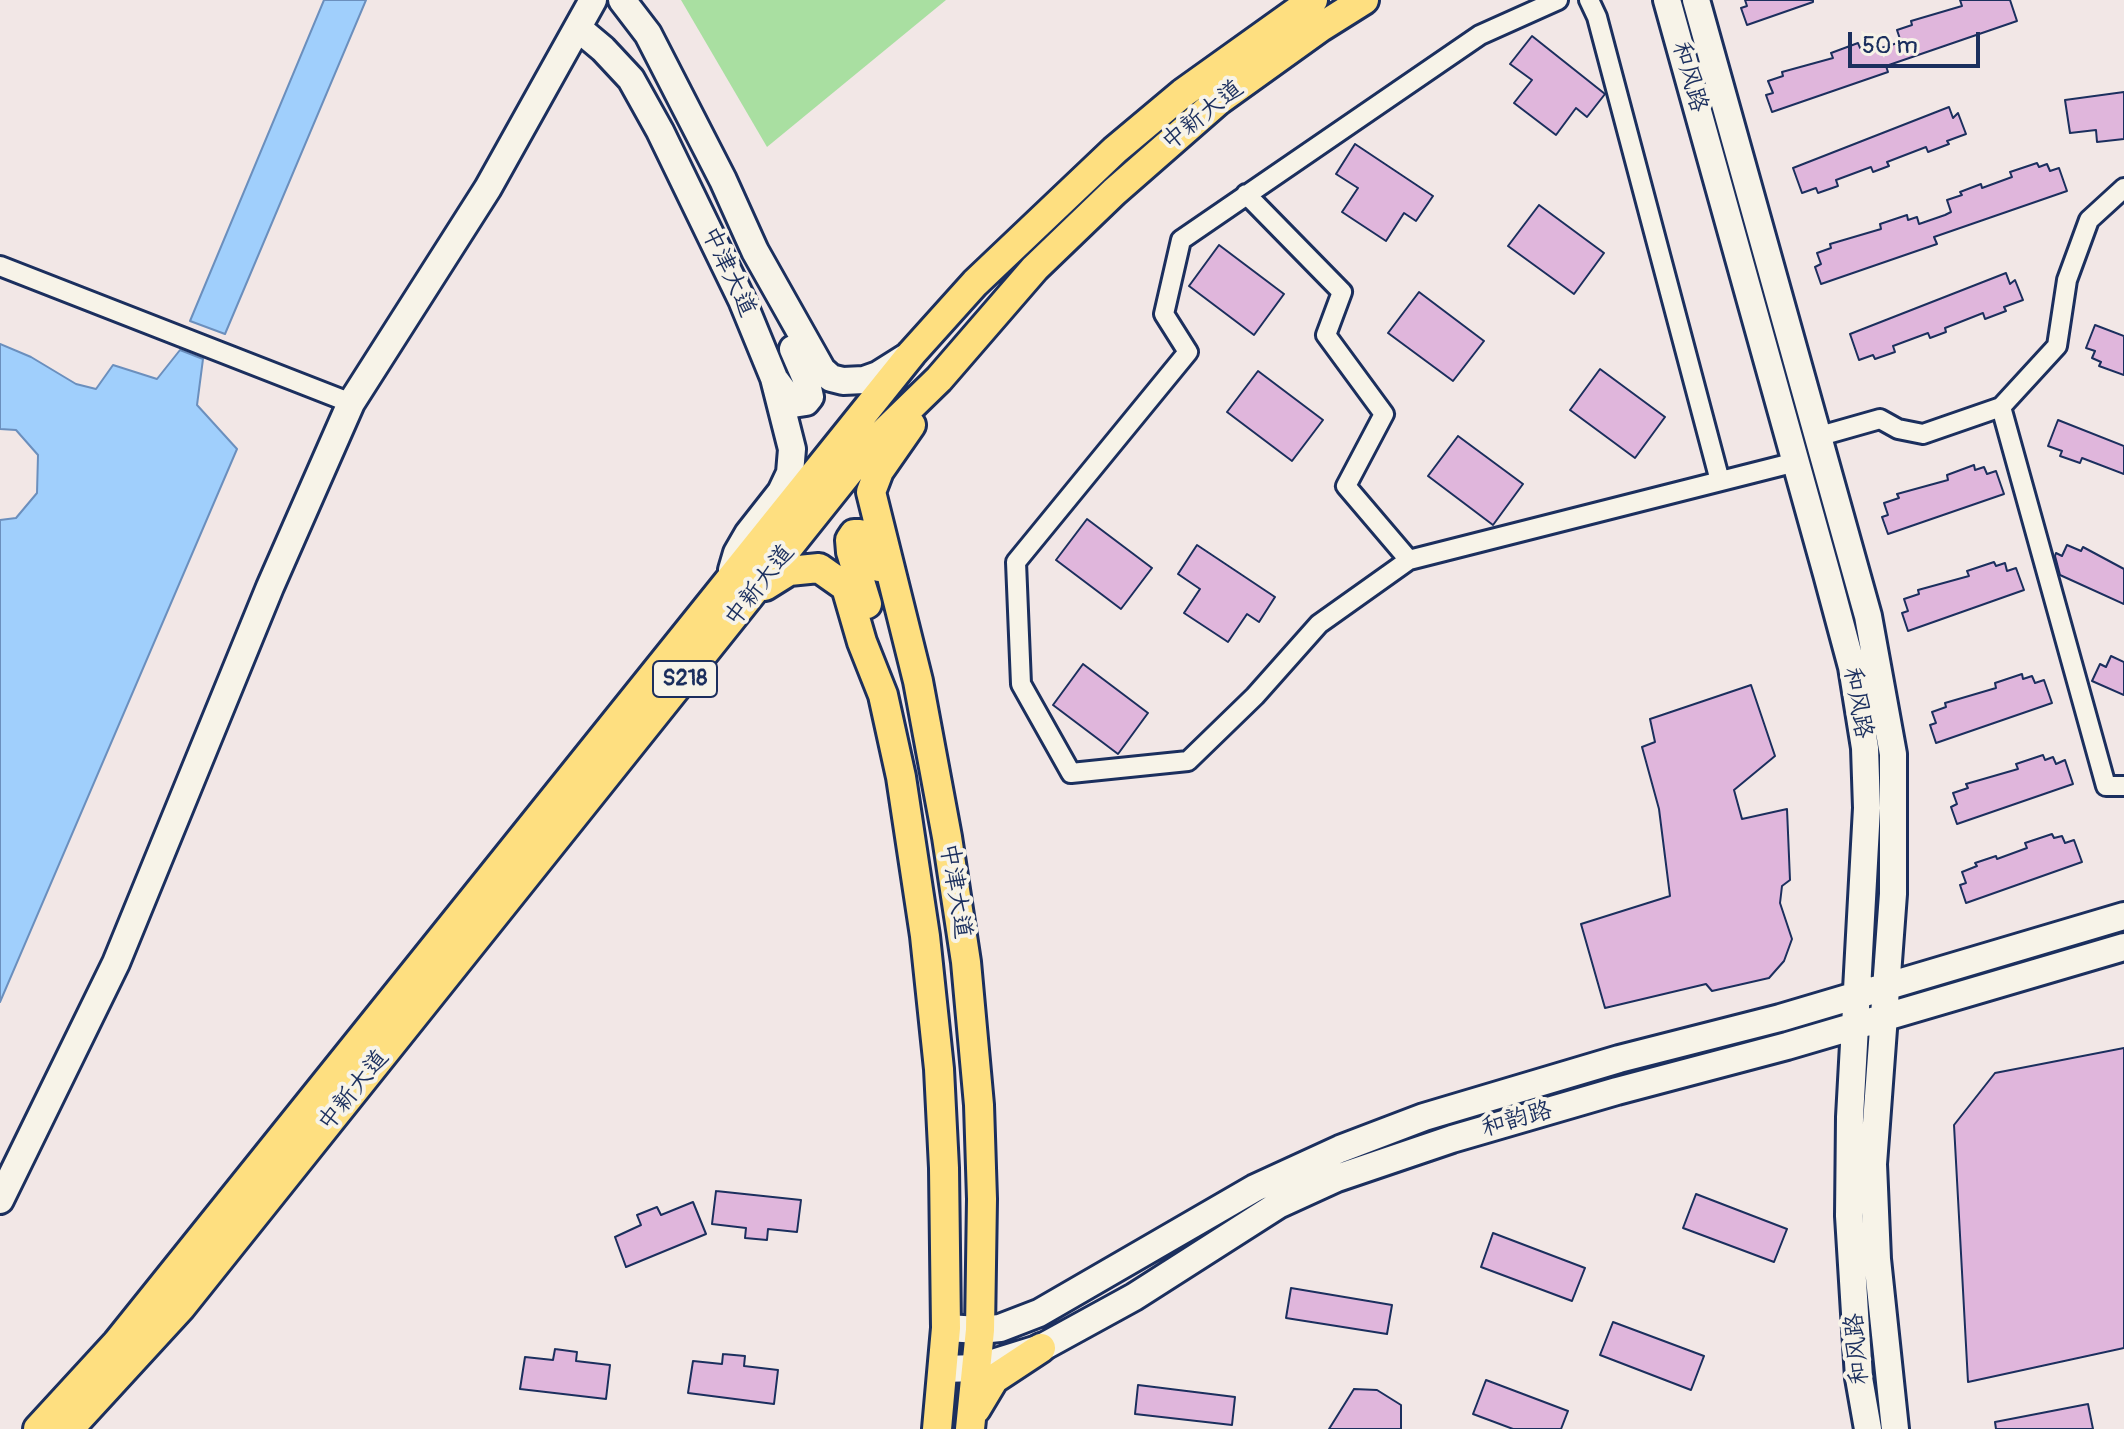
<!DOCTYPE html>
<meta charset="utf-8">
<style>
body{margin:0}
#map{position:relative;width:2124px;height:1429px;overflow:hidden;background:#f2e7e6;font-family:Pangolin,sans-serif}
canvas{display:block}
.scale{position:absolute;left:1848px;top:32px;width:132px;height:36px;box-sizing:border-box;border:4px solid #1b2f5e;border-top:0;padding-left:10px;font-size:24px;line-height:28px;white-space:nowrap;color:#1b2f5e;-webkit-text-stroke:6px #f7f3e8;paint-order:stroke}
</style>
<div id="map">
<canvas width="2124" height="1429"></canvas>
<div class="scale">50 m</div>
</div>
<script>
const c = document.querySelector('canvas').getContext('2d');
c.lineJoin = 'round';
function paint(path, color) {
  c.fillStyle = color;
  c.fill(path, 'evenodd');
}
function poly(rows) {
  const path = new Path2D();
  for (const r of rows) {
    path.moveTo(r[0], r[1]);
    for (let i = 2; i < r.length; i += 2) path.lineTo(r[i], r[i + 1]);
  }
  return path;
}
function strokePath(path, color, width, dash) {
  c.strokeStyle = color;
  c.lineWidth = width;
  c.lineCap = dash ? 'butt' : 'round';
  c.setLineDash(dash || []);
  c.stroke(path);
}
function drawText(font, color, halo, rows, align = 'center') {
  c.font = font + ' Pangolin,"LXGW WenKai TC",sans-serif';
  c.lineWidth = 8;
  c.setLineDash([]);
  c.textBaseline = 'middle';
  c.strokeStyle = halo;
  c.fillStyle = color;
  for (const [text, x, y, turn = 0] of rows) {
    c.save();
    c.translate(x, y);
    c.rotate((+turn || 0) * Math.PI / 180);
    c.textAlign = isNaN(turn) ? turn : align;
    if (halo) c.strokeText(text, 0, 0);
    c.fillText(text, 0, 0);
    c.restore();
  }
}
paint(poly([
 [681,0,946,0,767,147]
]), '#a9dfa1');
const water = poly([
 [324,0,366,0,225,334,190,321,324,0],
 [0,344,31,357,76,384,96,389,113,365,157,379,180,350,203,359,197,405,237,449,0,1002,0,520,16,518,37,493,38,455,16,430,0,429,0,344]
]);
paint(water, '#a0cffc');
strokePath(water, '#6b8fbd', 2);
const building = poly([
 [1745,0,1813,0,1813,2,1747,25,1741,8,1747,6,1745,0],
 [1960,0,2010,0,2017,21,1886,66,1888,72,1772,112,1766,95,1773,93,1768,81,1783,76,1782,72,1833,58,1831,53,1858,43,1860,48,1869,45,1871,51,1901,42,1897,30,1912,25,1911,21,1962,6,1960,0],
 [1532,36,1605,94,1587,117,1576,108,1556,135,1514,103,1532,80,1510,64,1532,36],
 [2124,92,2124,139,2097,142,2096,130,2070,133,2065,100,2124,92],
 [1949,107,1953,118,1958,113,1966,134,1947,141,1949,144,1928,152,1926,147,1887,162,1889,166,1873,172,1871,167,1836,180,1838,186,1818,193,1816,188,1802,193,1793,168,1949,107],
 [1355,144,1433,196,1416,221,1404,213,1386,241,1342,212,1358,188,1336,174,1355,144],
 [2037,163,2039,167,2047,164,2050,171,2059,168,2067,191,1934,237,1937,244,1821,284,1815,267,1821,264,1817,253,1831,248,1830,244,1881,229,1880,224,1907,215,1908,220,1917,217,1919,224,1945,215,1951,212,1947,200,1962,195,1960,192,1981,184,1982,188,2012,177,2010,172,2037,163],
 [1539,205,1604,253,1574,294,1508,246,1539,205],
 [1219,245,1284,294,1254,335,1189,286,1219,245],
 [2006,273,2010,284,2015,280,2023,300,2004,307,2006,311,1985,319,1983,313,1945,328,1946,332,1930,338,1928,333,1893,346,1895,352,1875,359,1873,355,1859,360,1850,334,2006,273],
 [1419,292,1484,341,1453,381,1388,333,1419,292],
 [2095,325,2124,336,2124,375,2099,366,2101,362,2092,358,2095,351,2086,348,2095,325],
 [1600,369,1665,417,1635,458,1570,410,1600,369],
 [1258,371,1323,420,1292,461,1227,412,1258,371],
 [2058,420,2124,446,2124,474,2082,458,2080,463,2060,456,2062,451,2048,446,2058,420],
 [1458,436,1523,484,1493,525,1428,476,1458,436],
 [1974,465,1975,470,1984,467,1987,474,1996,471,2004,494,1888,534,1882,517,1888,515,1884,503,1899,498,1897,494,1948,480,1947,475,1974,465],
 [1087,519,1152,568,1121,609,1056,560,1087,519],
 [1197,545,1275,597,1259,622,1247,614,1228,642,1184,613,1200,589,1178,574,1197,545],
 [2067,545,2081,551,2083,547,2124,569,2124,604,2060,575,2055,556,2056,553,2062,556,2067,545],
 [1994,562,1996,566,2005,563,2007,571,2016,568,2024,590,1908,631,1902,613,1908,611,1904,599,1919,594,1918,590,1969,576,1967,571,1994,562],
 [2111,656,2124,662,2124,695,2092,681,2100,664,2106,667,2111,656],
 [1083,664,1148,713,1118,754,1053,705,1083,664],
 [2022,674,2023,679,2032,676,2035,683,2044,680,2052,703,1936,743,1930,725,1936,723,1932,712,1946,707,1945,703,1996,688,1995,683,2022,674],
 [1751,685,1775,756,1734,790,1742,819,1787,809,1790,880,1782,886,1780,903,1792,939,1784,961,1769,978,1712,991,1706,984,1605,1008,1581,924,1670,896,1659,809,1642,747,1655,742,1650,719,1751,685],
 [2043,755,2045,760,2053,757,2056,764,2065,760,2073,784,1957,824,1951,807,1957,804,1953,793,1968,788,1966,784,2018,769,2016,764,2043,755],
 [2052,834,2054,838,2062,836,2065,843,2074,840,2082,862,1966,903,1960,885,1966,883,1962,872,1977,866,1975,863,1996,856,1997,859,2027,848,2025,843,2052,834],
 [2124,1048,2124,1348,1968,1382,1954,1125,1995,1073,2124,1048],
 [716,1191,801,1200,797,1232,768,1229,767,1240,745,1238,746,1228,712,1224,716,1191],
 [1696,1194,1787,1229,1774,1262,1683,1228,1696,1194],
 [693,1202,706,1234,626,1267,615,1237,641,1225,637,1215,657,1207,661,1215,693,1202],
 [1493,1233,1585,1268,1572,1301,1481,1267,1493,1233],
 [1291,1288,1392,1305,1387,1334,1286,1318,1291,1288],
 [1613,1322,1704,1356,1691,1390,1600,1355,1613,1322],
 [555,1349,577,1352,576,1361,610,1365,606,1399,520,1389,525,1357,553,1360,555,1349],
 [723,1354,745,1356,744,1366,778,1370,774,1404,688,1393,693,1361,722,1364,723,1354],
 [1486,1380,1568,1411,1561,1429,1513,1429,1473,1414,1486,1380],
 [1138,1385,1235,1397,1232,1425,1135,1414,1138,1385],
 [1354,1389,1377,1390,1401,1405,1401,1429,1329,1429,1354,1389],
 [2088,1404,2093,1429,1996,1429,1995,1422,2088,1404]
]);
paint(building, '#e0b6dc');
strokePath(building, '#1b2f5e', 2);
const street = poly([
 [1558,0,1480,35,1181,240,1164,314,1188,352,1016,562,1021,684,1071,773,1188,761,1255,696,1319,624,1409,560,1796,462],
 [1589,0,1597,17,1720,481],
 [1246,194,1342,292,1326,335,1384,414,1346,486,1409,560],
 [0,266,351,403],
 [2001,407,2106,786,2124,786],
 [1820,436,1880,419,1898,429,1923,434,2001,407,2057,346,2067,280,2089,220,2124,188]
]);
const secondary = poly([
 [622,0,648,34,723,180,755,251,822,370,831,378,843,381,864,380,878,375,905,358],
 [1667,0,1827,574,1852,667,1865,748,1867,808,1850,1117,1849,1216,1859,1378,1868,1429],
 [1696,0,1868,616,1893,754,1893,894,1873,1164,1877,1259,1895,1429],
 [578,28,603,49,631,79,660,131,742,300,774,378,792,449,790,473,781,492,748,534,737,553,732,570],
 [776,381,793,404,806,402,810,397,806,379,793,349],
 [0,1200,116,963,270,587,351,403,488,188,593,0],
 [946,1328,980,1330,1000,1328,1039,1313,1255,1188,1340,1149,1424,1117,1619,1059,1780,1018,2124,916],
 [943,1369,977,1368,1041,1348,1134,1297,1278,1205,1337,1178,1452,1139,1617,1091,1787,1046,2124,947]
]);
const primary = poly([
 [911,425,879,471,871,492,918,681,947,837,966,962,979,1105,982,1199,980,1330,970,1429],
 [765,586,789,571,819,568,846,587,862,642,883,695,901,777,925,936,939,1069,944,1168,946,1328,937,1429],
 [867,604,851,552,850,540,854,534,860,534,867,539,879,567],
 [976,1409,994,1379,1041,1348],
 [38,1429,117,1343,912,353,975,283,1115,150,1183,93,1313,0],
 [69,1429,181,1307,867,449,939,379,1035,268,1114,192,1218,101,1321,27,1364,0]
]);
strokePath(street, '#1b2f5e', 24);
strokePath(secondary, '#1b2f5e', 32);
strokePath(primary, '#1b2f5e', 34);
strokePath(street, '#f7f3e8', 18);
strokePath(secondary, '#f7f3e8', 26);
strokePath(primary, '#fedf80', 28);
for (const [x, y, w] of [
 [685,679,64]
]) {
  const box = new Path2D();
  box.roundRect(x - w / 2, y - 18, w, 36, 6);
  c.fillStyle = '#f7f3e8';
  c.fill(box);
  strokePath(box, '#1b2f5e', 2);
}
drawText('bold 22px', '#1b2f5e', null, [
 ["S218",685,679]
]);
drawText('24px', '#1b2f5e', '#f7f3e8', [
 ["和风路",1689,77,74],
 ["中新大道",1203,116,-39],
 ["中津大道",728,272,65],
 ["中新大道",760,586,-52],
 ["和风路",1857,703,80],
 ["中津大道",955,891,81],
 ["中新大道",354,1091,-51],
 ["和韵路",1517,1120,-16],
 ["和风路",1858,1349,-95]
]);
</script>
